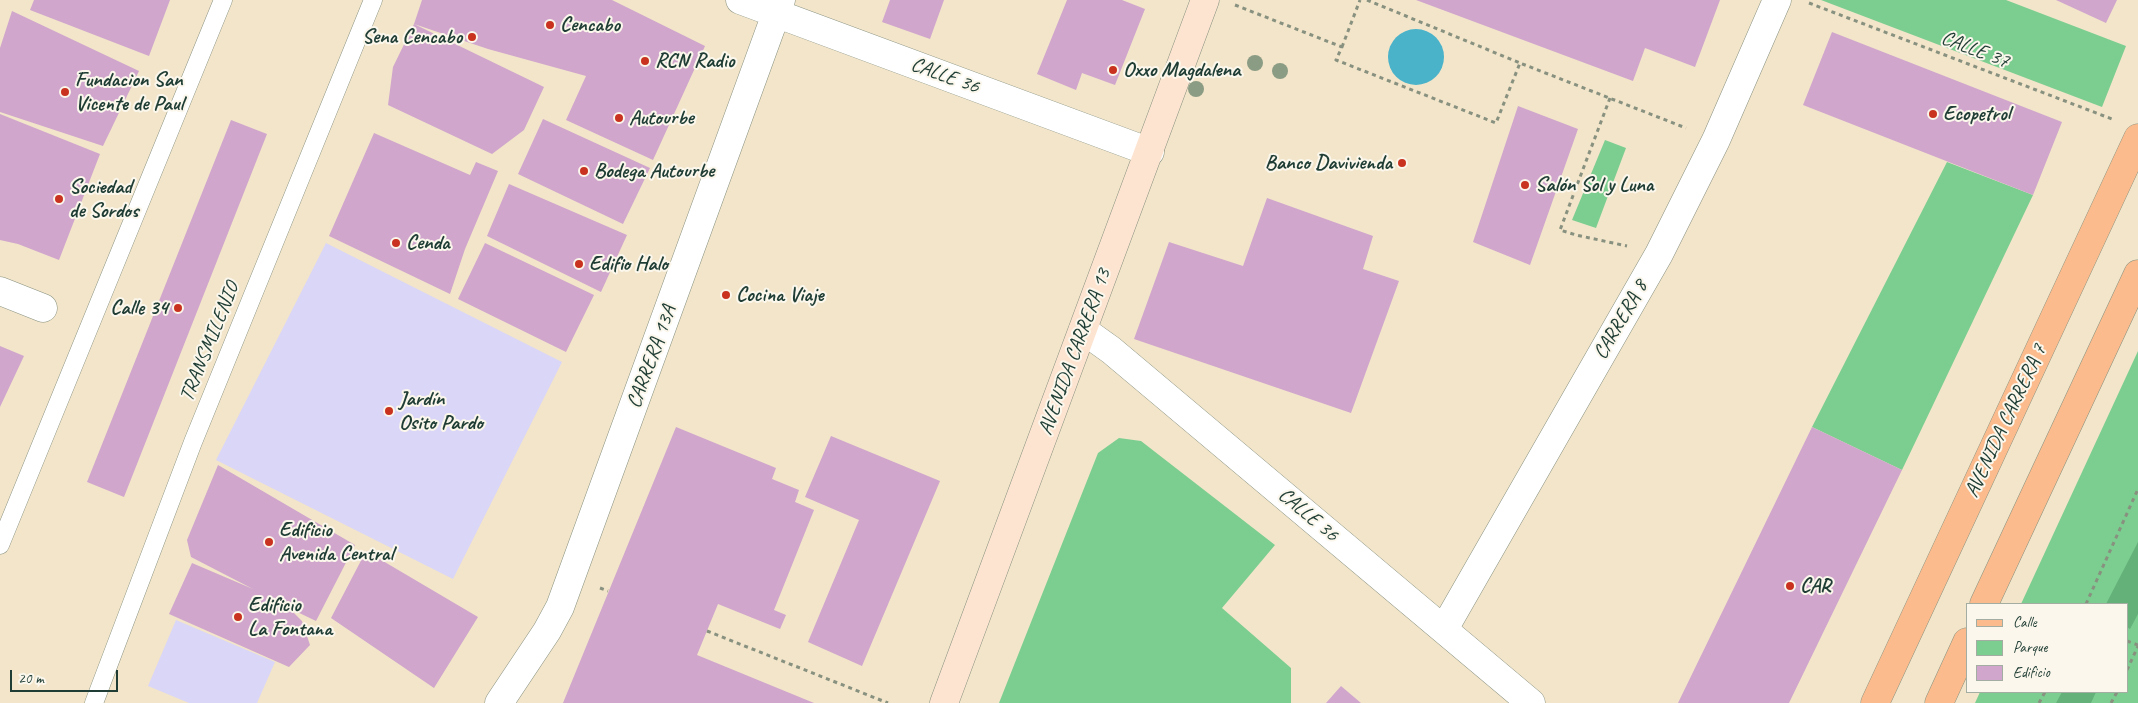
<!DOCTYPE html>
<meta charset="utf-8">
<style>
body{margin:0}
#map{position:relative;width:2138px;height:703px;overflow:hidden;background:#f2e5ca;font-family:Caveat,sans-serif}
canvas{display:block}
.legend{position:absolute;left:1966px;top:603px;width:162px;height:90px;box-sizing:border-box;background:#fbf7ec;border:1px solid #a3ada2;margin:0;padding:6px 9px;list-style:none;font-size:15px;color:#1f3d34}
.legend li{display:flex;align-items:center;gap:10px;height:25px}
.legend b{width:25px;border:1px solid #a3ada2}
.scale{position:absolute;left:10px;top:670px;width:108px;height:22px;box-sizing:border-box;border:2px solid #1f3d34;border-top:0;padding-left:6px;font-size:15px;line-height:18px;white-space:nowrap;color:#1f3d34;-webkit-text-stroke:4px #fbf7ec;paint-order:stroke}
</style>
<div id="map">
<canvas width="2138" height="703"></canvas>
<ul class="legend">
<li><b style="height:6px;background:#fbbb8d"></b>Calle</li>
<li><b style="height:14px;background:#7cce90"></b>Parque</li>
<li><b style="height:14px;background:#d0a6cc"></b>Edificio</li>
</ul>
<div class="scale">20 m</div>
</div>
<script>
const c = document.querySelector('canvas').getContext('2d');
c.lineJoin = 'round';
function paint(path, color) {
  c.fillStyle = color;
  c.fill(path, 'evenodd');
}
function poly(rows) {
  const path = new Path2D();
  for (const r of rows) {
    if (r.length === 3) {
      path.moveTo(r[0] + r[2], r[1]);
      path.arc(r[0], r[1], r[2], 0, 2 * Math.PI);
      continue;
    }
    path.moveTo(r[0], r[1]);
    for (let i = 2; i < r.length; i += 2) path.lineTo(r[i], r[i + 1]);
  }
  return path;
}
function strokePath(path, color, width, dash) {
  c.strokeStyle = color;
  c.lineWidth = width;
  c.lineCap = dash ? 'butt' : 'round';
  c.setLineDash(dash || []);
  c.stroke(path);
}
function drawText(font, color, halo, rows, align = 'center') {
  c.font = font + ' Caveat,sans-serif';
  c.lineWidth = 4;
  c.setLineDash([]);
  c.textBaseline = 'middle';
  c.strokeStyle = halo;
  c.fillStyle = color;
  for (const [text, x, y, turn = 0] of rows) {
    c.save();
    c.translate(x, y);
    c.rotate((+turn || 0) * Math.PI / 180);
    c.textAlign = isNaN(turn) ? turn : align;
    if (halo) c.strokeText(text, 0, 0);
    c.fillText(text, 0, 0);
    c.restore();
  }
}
paint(poly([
 [326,243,562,362,453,579,216,460],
 [176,620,275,662,257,703,189,703,148,686]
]), '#dad6f7');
paint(poly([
 [1821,0,2006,0,2126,46,2102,107],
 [1605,140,1626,148,1596,228,1572,220],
 [1947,162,2033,195,1902,470,1812,427],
 [2138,351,2138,703,1975,703,1980,692,2127,692,2127,604,2021,604],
 [1119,438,1141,441,1275,545,1222,608,1291,668,1291,703,999,703,1098,453]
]), '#7cce90');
paint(poly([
 [2138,542,2138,614,2130,629,2127,627,2127,604,2106,604],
 [2062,692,2096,692,2091,703,2056,703]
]), '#65b17a');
paint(poly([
 [1416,57,28]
]), '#4ab2c9');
paint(poly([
 [34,0,170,0,149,56,30,10],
 [422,0,612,0,705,46,653,160,566,120,586,76,488,49,414,24,544,87,524,130,492,154,388,105,393,67,414,24],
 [890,0,944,0,930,39,882,22],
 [1067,0,1122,0,1145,9,1115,85,1082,73,1076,90,1037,74],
 [1416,0,1720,0,1695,67,1645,48,1633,81],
 [2056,0,2117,0,2106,23],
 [12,11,139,71,103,146,0,112,0,48],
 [1832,32,2062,122,2033,195,1803,105],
 [1518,106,1578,129,1530,265,1473,242],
 [0,114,100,154,59,260,18,244,0,240],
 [543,119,650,168,623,224,518,174],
 [231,120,267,134,124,497,87,482],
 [374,133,470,175,476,162,498,171,465,249,450,294,329,236],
 [509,184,627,235,601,292,487,236],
 [1267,198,1373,236,1363,269,1399,281,1351,413,1134,339,1169,242,1243,266],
 [485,243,594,295,566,352,458,299],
 [0,346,24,356,0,407],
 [676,427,776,468,772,479,799,490,795,502,814,510,774,610,786,615,780,629,718,604,697,655,814,703,563,703],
 [1812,427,1902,470,1789,703,1678,703],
 [831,436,940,481,862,666,808,642,859,520,805,497],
 [218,465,355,545,316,621,289,608,302,621,310,645,289,667,169,614,192,563,253,589,191,557,187,540],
 [366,551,478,617,434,688,331,618],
 [1341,686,1361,703,1326,703]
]), '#d0a6cc');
const service = poly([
 [0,545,223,0],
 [94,703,193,442,373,0]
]);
const minor = poly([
 [740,0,1150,152],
 [0,291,43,308],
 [1444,629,1659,254,1716,140,1777,0],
 [499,703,547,631,560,607,781,0]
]);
const tertiary = poly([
 [1083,330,1111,350,1531,703]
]);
const secondary = poly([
 [944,703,1205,0]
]);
const primary = poly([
 [1984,604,2138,274],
 [1875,703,2138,138],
 [1939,703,1967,642]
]);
strokePath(service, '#88917f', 19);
strokePath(minor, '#88917f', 29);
strokePath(tertiary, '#88917f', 29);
strokePath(secondary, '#88917f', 29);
strokePath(primary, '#88917f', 29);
strokePath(poly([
 [1367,0,1520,63],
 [1809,3,2112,119],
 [1235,5,1342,47,1336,60,1496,123,1520,63,1686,128],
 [1342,47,1360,0],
 [1610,98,1560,230,1576,235,1627,246],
 [600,588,608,591],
 [2086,604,2138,489],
 [707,631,888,703],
 [2127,641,2138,645],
 [2127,670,2138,646],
 [2039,703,2045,692],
 [2111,703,2117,692]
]), '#88917f', 3, [4, 4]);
strokePath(service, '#fff', 18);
strokePath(minor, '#fff', 28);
strokePath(tertiary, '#fff', 28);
strokePath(secondary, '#fde4d1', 28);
strokePath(primary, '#fbbb8d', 28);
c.fillStyle = '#8b9c84';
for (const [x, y] of [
 [1255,63],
 [1280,71],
 [1196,89]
]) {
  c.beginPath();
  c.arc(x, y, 8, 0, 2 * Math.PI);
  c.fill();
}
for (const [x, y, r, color] of [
 [550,25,5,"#c8321e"],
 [472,37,5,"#c8321e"],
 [645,61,5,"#c8321e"],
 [1113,70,5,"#c8321e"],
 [65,92,5,"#c8321e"],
 [1933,114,5,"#c8321e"],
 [619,118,5,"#c8321e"],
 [1402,163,5,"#c8321e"],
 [584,171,5,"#c8321e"],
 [1525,185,5,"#c8321e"],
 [59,199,5,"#c8321e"],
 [396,243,5,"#c8321e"],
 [579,264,5,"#c8321e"],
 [726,295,5,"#c8321e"],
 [178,308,5,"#c8321e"],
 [389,411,5,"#c8321e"],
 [269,542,5,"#c8321e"],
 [1790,586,5,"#c8321e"],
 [238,617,5,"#c8321e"]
]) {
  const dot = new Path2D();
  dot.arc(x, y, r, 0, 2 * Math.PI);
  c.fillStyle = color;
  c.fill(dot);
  strokePath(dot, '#fbf7ec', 2);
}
drawText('bold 21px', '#1f3d34', '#fbf7ec', [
 ["Cencabo",560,25],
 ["Sena Cencabo",462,37,"right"],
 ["RCN Radio",655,61],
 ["Oxxo Magdalena",1123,70],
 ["Fundacion San",75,80],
 ["Vicente de Paul",75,104],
 ["Ecopetrol",1943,114],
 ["Autourbe",629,118],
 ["Banco Davivienda",1392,163,"right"],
 ["Bodega Autourbe",594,171],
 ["Salón Sol y Luna",1535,185],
 ["Sociedad",69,187],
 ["de Sordos",69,211],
 ["Cenda",406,243],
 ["Edifio Halo",589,264],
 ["Cocina Viaje",736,295],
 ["Calle 34",168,308,"right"],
 ["Jardín",399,399],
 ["Osito Pardo",399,423],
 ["Edificio",279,530],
 ["Avenida Central",279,554],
 ["CAR",1800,586],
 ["Edificio",248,605],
 ["La Fontana",248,629]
], 'left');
drawText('21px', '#1f3d34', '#fbf7ec', [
 ["CALLE 37",1975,50,21],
 ["CALLE 36",945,76,20],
 ["CARRERA 8",1621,320,-60],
 ["TRANSMILENIO",210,342,-68],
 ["AVENIDA CARRERA 13",1075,352,-70],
 ["CARRERA 13A",652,357,-70],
 ["AVENIDA CARRERA 7",2006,421,-65],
 ["CALLE 36",1308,515,40]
]);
</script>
